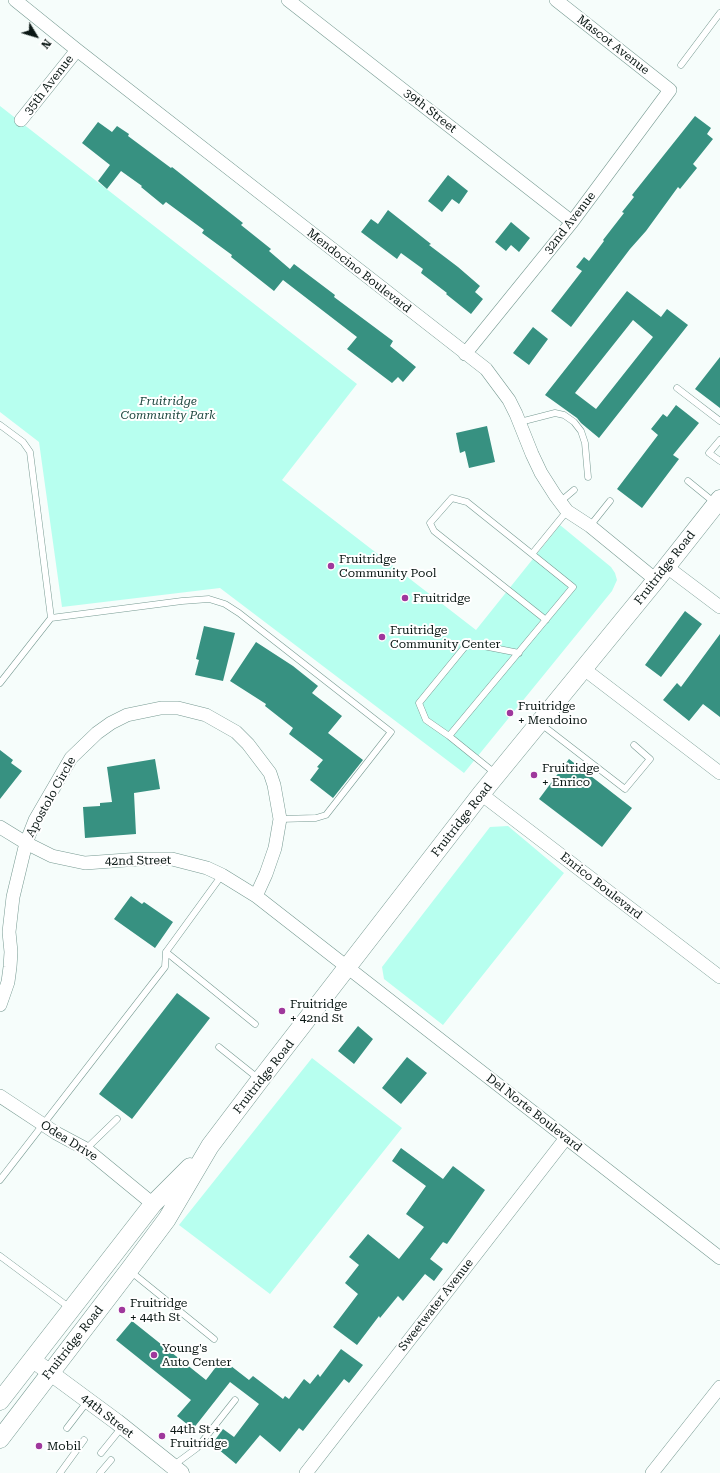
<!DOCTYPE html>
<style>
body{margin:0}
#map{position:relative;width:720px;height:1473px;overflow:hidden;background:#f6fdfb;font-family:"Roboto Serif",serif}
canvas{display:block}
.north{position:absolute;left:16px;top:16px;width:40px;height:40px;-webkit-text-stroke:3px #fff;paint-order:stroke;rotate:128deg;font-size:11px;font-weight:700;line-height:16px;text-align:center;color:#0a1714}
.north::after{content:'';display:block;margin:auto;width:14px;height:18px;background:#0a1714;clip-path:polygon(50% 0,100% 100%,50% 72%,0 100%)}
</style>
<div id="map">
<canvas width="720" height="1473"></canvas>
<div class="north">N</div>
</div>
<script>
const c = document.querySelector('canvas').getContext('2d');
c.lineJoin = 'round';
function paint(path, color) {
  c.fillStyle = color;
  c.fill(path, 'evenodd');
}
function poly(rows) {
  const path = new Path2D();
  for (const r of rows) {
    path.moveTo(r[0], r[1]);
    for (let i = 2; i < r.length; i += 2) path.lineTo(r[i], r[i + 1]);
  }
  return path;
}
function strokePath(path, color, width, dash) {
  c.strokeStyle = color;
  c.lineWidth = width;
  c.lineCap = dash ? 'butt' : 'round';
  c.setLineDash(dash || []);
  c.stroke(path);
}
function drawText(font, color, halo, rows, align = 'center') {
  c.font = font + ' "Roboto Serif",serif';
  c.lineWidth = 4;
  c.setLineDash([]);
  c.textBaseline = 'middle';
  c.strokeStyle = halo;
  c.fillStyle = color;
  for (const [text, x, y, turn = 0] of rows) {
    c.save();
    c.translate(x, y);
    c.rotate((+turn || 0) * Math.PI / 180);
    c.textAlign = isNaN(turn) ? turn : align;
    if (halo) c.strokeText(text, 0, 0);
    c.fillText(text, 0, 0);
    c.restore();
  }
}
paint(poly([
 [0,106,357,384,282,480,476,630,560,525,611,567,615,573,617,580,612,591,464,773,220,588,62,607,39,442,0,412],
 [508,826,564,873,443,1025,384,979,382,967,490,827],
 [312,1058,402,1128,270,1294,179,1225]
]), '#b7ffef');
paint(poly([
 [695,116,711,128,707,134,713,139,693,164,697,168,680,189,678,187,646,231,630,249,571,327,551,311,582,271,576,267,584,257,589,261,604,241,603,240,624,213,622,212,634,197,632,195],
 [98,122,112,132,117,126,129,134,128,136,171,168,172,167,243,223,241,225,271,249,269,251,290,269,294,264,335,295,334,297,393,341,390,346,416,367,403,382,398,377,392,383,347,349,357,337,283,280,274,291,231,257,232,255,202,233,204,230,166,202,163,205,141,187,142,186,121,171,107,189,98,181,110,165,82,143],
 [448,175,468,191,459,204,452,199,442,212,428,201],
 [388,210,431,244,429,245,458,267,480,286,475,292,483,299,471,314,446,294,447,293,421,273,423,269,401,253,397,259,361,232,371,219,378,224],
 [511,222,530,238,519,252,511,245,506,251,495,242],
 [627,291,661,317,667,309,688,325,599,438,581,423,577,418,545,395],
 [633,320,653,337,596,409,575,393],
 [533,327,548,339,529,365,513,353],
 [720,357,720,408,695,389],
 [676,405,699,423,673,455,679,459,642,508,617,489,658,435,651,429,663,414,667,417],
 [487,426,495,462,469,468,465,451,460,453,456,433],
 [685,611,702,624,661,677,645,665],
 [204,626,235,633,223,681,195,675,199,660,196,659],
 [720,634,720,717,703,704,689,721,663,700,677,683,681,687],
 [256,642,293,666,318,686,312,693,342,716,328,733,363,760,333,798,310,780,319,768,317,767,323,760,289,734,293,728,265,706,266,704,230,681],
 [0,750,13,760,11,763,22,771,0,799],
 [155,759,160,789,134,793,136,834,85,838,83,807,100,806,100,803,112,802,107,767],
 [569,759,632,808,602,847,539,799],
 [131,896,142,904,144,902,173,922,155,948,114,919],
 [177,993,210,1018,132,1119,99,1094],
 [358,1026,373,1039,354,1064,338,1051],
 [407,1057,427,1073,401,1104,382,1088],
 [401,1148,443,1179,453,1166,485,1190,447,1244,443,1242,430,1259,443,1269,434,1281,425,1274,403,1301,398,1296,380,1318,379,1316,357,1345,333,1327,358,1294,345,1283,359,1265,349,1257,368,1234,399,1259,424,1227,406,1214,426,1186,392,1161],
 [132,1321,206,1380,222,1359,249,1380,253,1376,283,1399,285,1396,289,1399,304,1379,310,1384,318,1374,320,1377,341,1349,363,1365,349,1383,344,1379,303,1431,299,1428,280,1452,260,1435,236,1464,212,1444,223,1429,234,1437,259,1404,230,1382,193,1429,177,1416,191,1400,116,1340]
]), '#379181');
const service = poly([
 [681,65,720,13],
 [677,388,720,421],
 [520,422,555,413,564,415,574,422,581,431,585,443,588,477],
 [0,425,23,442,30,452,51,618],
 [720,440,709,453,720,461],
 [688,481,715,503],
 [561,501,574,490],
 [590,526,610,501],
 [532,554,467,502,452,498,430,523,434,531,546,620],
 [0,683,51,618,182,601,209,599,225,604,239,613,391,732,326,815,316,818,280,819],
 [541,724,625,789,650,759,634,745],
 [449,736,426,720,419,703,468,643,519,653],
 [496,774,449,736,573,587,532,554,567,511],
 [222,875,166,952,255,1024],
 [219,1047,259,1079],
 [86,1149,117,1119],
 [0,1180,165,967,166,952],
 [0,1256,70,1308],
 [130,1271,214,1339],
 [67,1428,87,1402],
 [101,1453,122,1427],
 [174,1465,197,1448,235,1400],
 [60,1473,84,1440],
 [100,1473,111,1460]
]);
const minor = poly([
 [15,0,77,50,486,369,509,400,516,414,532,454,541,473,555,495,567,511,590,526,656,580],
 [288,0,572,222],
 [21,120,77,50],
 [465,354,572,222,670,90,556,0],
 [667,567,720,607],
 [584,669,720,773],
 [481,794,720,977],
 [0,827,26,843,52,856,85,863,140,859,172,859,207,868,222,875,256,896,720,1258],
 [0,1005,8,982,10,967,11,952,9,932,13,897,26,843,35,820,71,758,97,733,111,723,127,715,161,708,178,708,206,715,236,732,248,744,270,773,274,785,280,819,275,848,266,874,256,896],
 [0,1096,56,1133,86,1149,153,1204],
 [306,1473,566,1138],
 [652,1473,720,1387]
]);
const tertiary = poly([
 [33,1360,117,1422,181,1473]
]);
const secondary = poly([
 [0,1401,153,1204,190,1167],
 [0,1439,129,1270,167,1219,210,1146,260,1080,481,794,656,580,720,499]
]);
strokePath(service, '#779a92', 7);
strokePath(minor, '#779a92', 14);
strokePath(tertiary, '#779a92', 17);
strokePath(secondary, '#779a92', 19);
strokePath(service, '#fff', 6);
strokePath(minor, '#fff', 13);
strokePath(tertiary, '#fff', 16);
strokePath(secondary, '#fff', 18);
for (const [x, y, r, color] of [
 [331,566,4,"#9f389c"],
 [405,598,4,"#9f389c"],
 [382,637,4,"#9f389c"],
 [510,713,4,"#9f389c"],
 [534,775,4,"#9f389c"],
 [282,1011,4,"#9f389c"],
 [122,1310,4,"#9f389c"],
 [154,1355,4,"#9f389c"],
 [162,1436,4,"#9f389c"],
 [39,1446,4,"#9f389c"]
]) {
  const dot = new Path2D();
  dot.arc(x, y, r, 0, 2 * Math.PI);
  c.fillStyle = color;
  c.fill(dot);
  strokePath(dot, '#fff', 1.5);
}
drawText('12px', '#0a1714', '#fff', [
 ["Mascot Avenue",613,45,38],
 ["35th Avenue",49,85,-52],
 ["39th Street",430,111,38],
 ["32nd Avenue",570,223,-52],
 ["Mendocino Boulevard",359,271,38],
 ["Fruitridge Road",665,568,-52],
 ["Apostolo Circle",51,797,-61],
 ["Fruitridge Road",462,820,-52],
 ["42nd Street",138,861,-1],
 ["Enrico Boulevard",601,886,38],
 ["Fruitridge Road",264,1077,-52],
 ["Del Norte Boulevard",534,1113,38],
 ["Odea Drive",69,1141,32],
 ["Sweetwater Avenue",436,1305,-52],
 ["Fruitridge Road",73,1343,-52],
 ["44th Street",107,1416,38]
]);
drawText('italic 12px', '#234b43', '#fff', [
 ["Fruitridge",168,401],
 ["Community Park",168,415]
]);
drawText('12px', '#0a1714', '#fff', [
 ["Fruitridge",339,559],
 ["Community Pool",339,573],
 ["Fruitridge",413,598],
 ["Fruitridge",390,630],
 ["Community Center",390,644],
 ["Fruitridge",518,706],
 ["+ Mendoino",518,720],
 ["Fruitridge",542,768],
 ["+ Enrico",542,782],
 ["Fruitridge",290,1004],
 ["+ 42nd St",290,1018],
 ["Fruitridge",130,1303],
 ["+ 44th St",130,1317],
 ["Young's",162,1348],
 ["Auto Center",162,1362],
 ["44th St +",170,1429],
 ["Fruitridge",170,1443],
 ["Mobil",47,1446]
], 'left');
</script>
